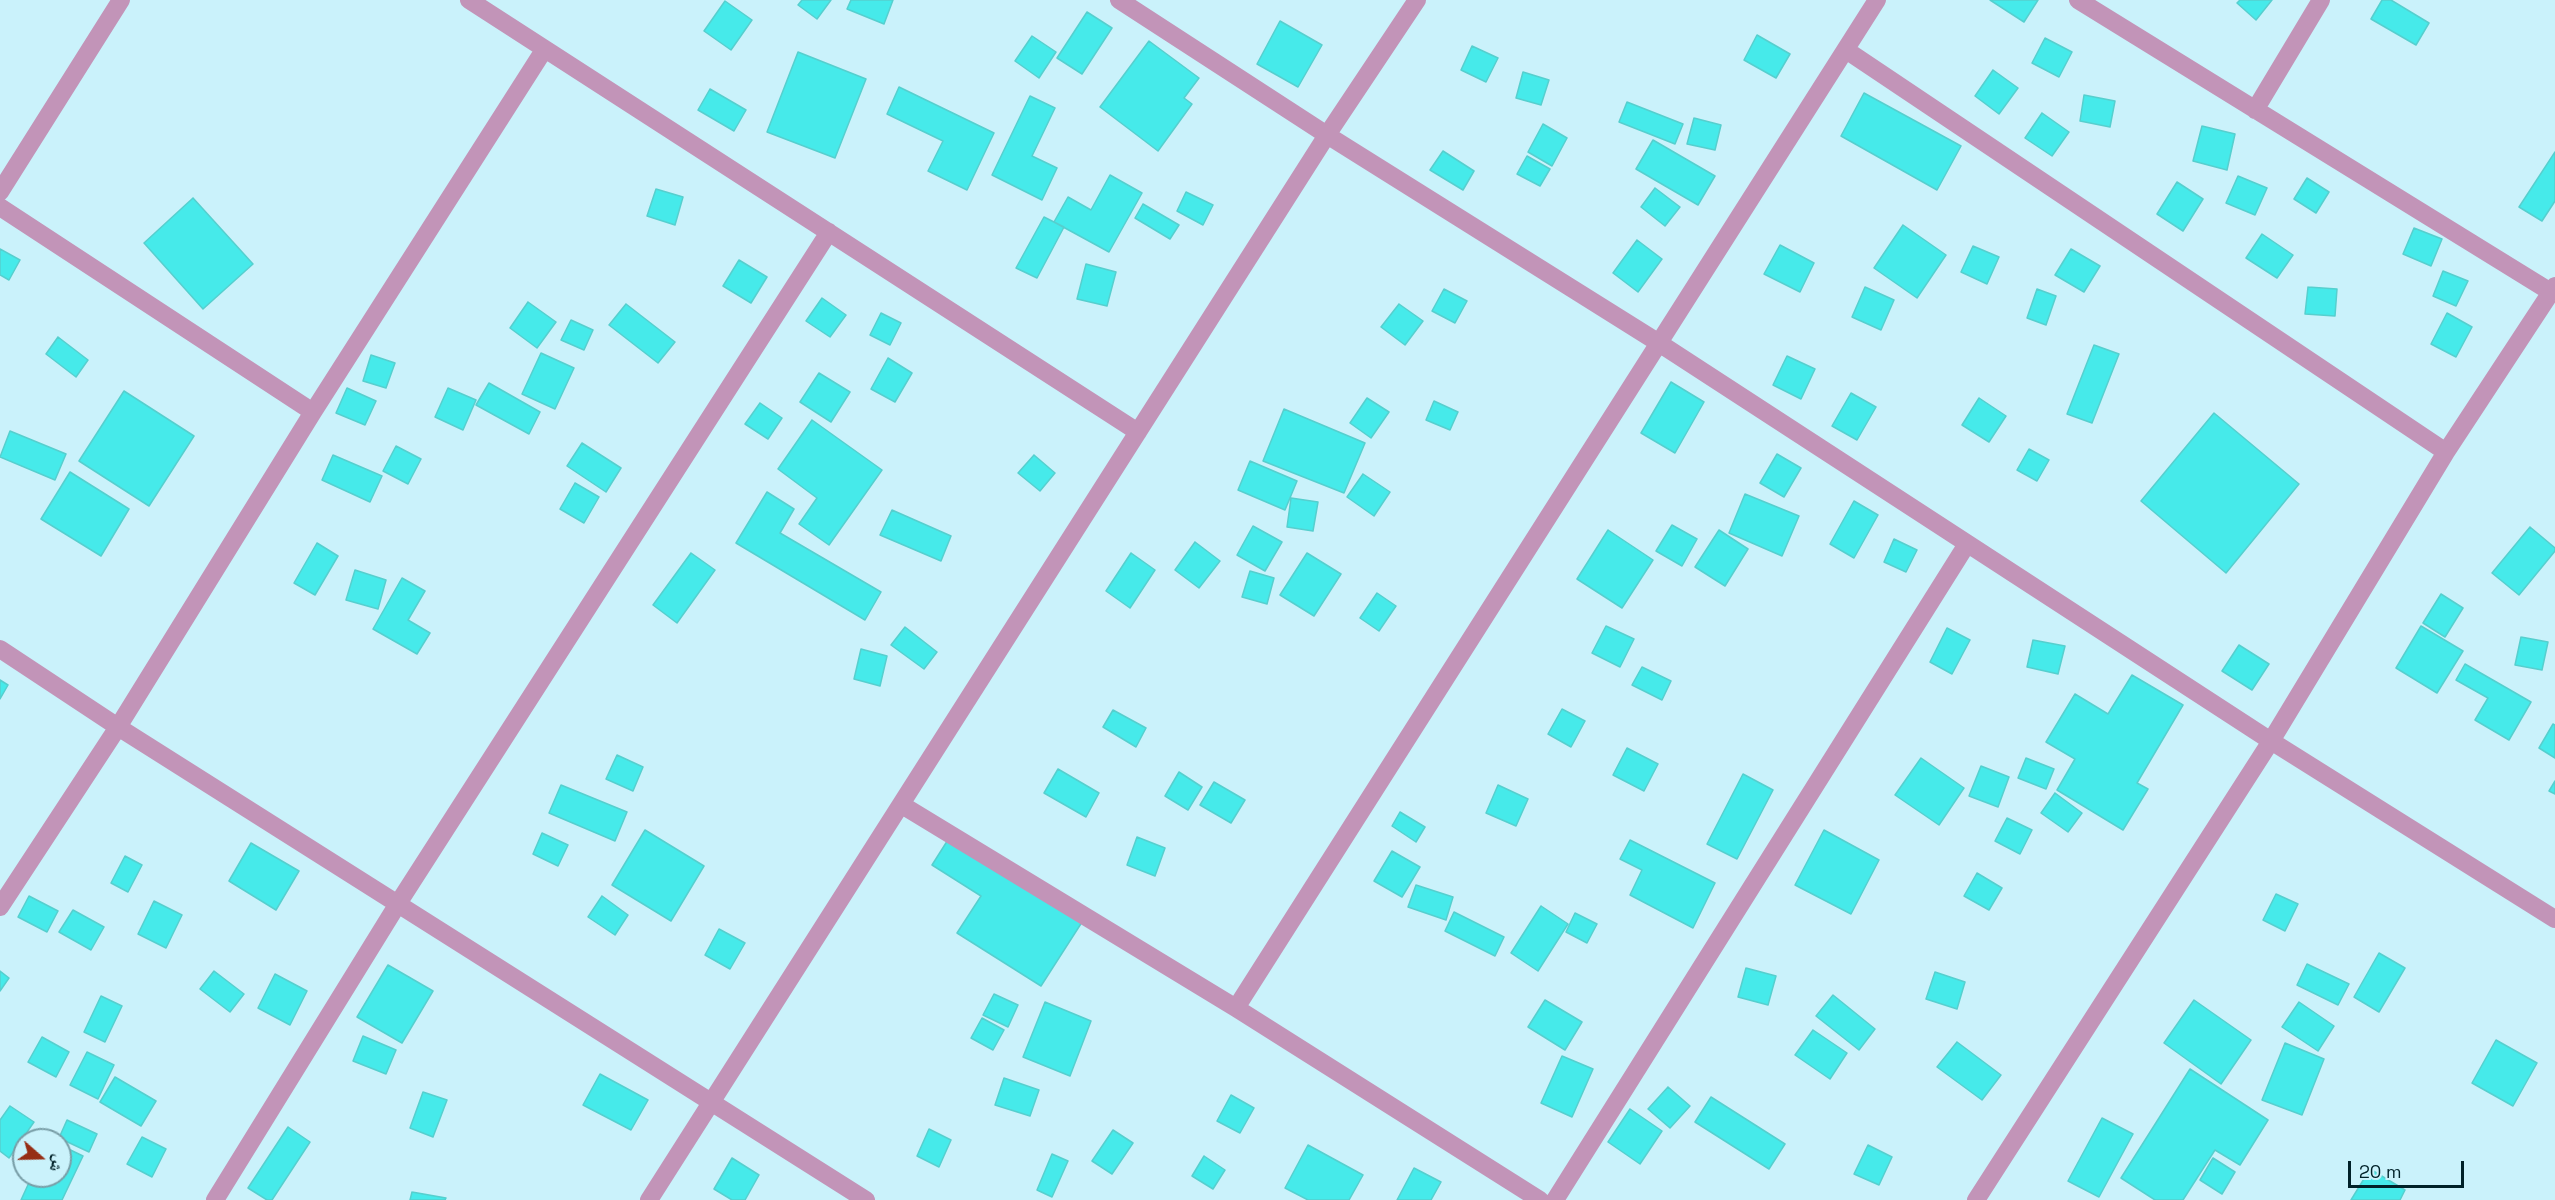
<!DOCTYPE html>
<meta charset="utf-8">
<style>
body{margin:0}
#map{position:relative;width:2555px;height:1200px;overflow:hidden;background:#caf2fb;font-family:"Space Grotesk","Noto Naskh Arabic",sans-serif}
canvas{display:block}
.north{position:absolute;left:12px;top:1128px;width:60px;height:60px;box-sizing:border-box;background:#caf2fb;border:2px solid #799ea7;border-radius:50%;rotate:110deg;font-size:16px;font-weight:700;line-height:24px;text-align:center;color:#002128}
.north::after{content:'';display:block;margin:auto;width:21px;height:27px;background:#962e15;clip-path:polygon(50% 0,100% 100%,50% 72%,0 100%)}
.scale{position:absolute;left:2348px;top:1161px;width:116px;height:27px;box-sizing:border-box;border:3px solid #002128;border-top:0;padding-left:8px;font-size:18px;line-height:21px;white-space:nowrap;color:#002128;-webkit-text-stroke:4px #caf2fb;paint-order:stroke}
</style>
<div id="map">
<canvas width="2555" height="1200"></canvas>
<div class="north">ش</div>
<div class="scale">20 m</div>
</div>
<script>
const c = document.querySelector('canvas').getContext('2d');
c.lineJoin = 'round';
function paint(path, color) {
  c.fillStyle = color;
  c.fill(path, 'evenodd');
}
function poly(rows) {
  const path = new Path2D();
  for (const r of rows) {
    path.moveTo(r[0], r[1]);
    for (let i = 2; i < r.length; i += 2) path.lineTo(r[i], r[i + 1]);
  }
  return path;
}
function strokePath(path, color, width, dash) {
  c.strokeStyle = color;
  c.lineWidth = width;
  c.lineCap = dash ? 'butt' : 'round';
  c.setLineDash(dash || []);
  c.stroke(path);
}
const building = poly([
 [802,0,831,0,817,19,798,5,802,0],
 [851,0,893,0,884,24,847,9,851,0],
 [1990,0,2038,0,2024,22,1990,0],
 [2240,0,2272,0,2256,20,2237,3,2240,0],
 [2382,0,2391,0,2429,23,2416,45,2371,19,2382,0],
 [725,1,752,20,731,50,704,31,725,1],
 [1087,12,1112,28,1082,74,1057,58,1087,12],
 [1280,21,1322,45,1298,87,1257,64,1280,21],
 [1757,35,1790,54,1776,78,1744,60,1757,35],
 [1032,36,1056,52,1039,78,1015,61,1032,36],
 [2045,38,2072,52,2059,77,2032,63,2045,38],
 [1149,41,1199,78,1184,98,1192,104,1158,151,1100,107,1149,41],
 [1472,46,1498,58,1486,82,1461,70,1472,46],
 [798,52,866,79,835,158,767,132,798,52],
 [1993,70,2018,88,1999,114,1975,96,1993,70],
 [1523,72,1549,80,1541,105,1516,98,1523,72],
 [899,87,994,133,967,190,928,171,943,141,887,114,899,87],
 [710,89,746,110,734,131,698,110,710,89],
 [1864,93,1961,146,1937,190,1841,136,1864,93],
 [2084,95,2115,101,2110,127,2080,121,2084,95],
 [1030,96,1055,108,1032,156,1057,168,1042,200,992,175,1030,96],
 [1627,102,1683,124,1675,144,1619,122,1627,102],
 [2042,113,2069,132,2052,156,2025,138,2042,113],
 [1694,118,1721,125,1715,150,1687,144,1694,118],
 [1543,124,1567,138,1552,166,1528,152,1543,124],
 [2202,126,2235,134,2227,170,2193,161,2202,126],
 [1653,140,1715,176,1698,205,1636,169,1653,140],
 [1443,151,1474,171,1463,190,1430,170,1443,151],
 [2555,152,2555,201,2542,221,2519,207,2555,152],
 [1527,156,1550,169,1540,186,1517,174,1527,156],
 [1110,175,1142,193,1109,252,1054,222,1068,197,1091,210,1110,175],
 [2238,176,2267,188,2255,215,2226,203,2238,176],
 [2307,178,2329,192,2316,213,2294,199,2307,178],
 [2177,182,2203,199,2183,231,2157,214,2177,182],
 [1655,188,1680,207,1665,226,1641,207,1655,188],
 [656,189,683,197,675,225,647,216,656,189],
 [1186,192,1213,205,1203,225,1177,211,1186,192],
 [193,198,253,264,203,309,144,243,193,198],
 [1143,204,1179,225,1170,239,1135,218,1143,204],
 [1044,217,1064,227,1037,278,1016,268,1044,217],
 [1903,225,1946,255,1917,298,1874,268,1903,225],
 [2414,228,2442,239,2431,266,2403,254,2414,228],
 [2262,234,2293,255,2277,278,2246,258,2262,234],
 [1637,240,1662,259,1638,292,1613,273,1637,240],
 [1780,245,1814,263,1800,292,1764,274,1780,245],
 [1973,246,1999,257,1987,284,1961,272,1973,246],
 [0,249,20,260,9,280,0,275,0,249],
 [2071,249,2100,266,2084,292,2055,275,2071,249],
 [739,260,767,277,751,303,723,286,739,260],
 [1086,264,1116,272,1107,306,1077,299,1086,264],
 [2443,271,2468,281,2456,306,2433,296,2443,271],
 [1865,287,1894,300,1881,330,1852,317,1865,287],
 [2308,287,2337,289,2335,316,2305,314,2308,287],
 [1444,289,1467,301,1455,323,1432,311,1444,289],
 [2037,289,2056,296,2046,325,2027,318,2037,289],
 [822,298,846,315,830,337,806,321,822,298],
 [528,302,556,322,537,348,510,328,528,302],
 [626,304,675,342,658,363,609,325,626,304],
 [1399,304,1423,321,1405,345,1381,327,1399,304],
 [881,313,901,323,890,345,870,335,881,313],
 [2447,313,2472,327,2456,357,2431,344,2447,313],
 [571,320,593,330,584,350,561,340,571,320],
 [58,337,88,360,76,377,46,354,58,337],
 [2094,345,2119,354,2092,423,2067,414,2094,345],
 [541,353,574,368,555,409,522,394,541,353],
 [371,355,395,363,386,388,363,381,371,355],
 [1787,356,1815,369,1801,399,1773,385,1787,356],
 [888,358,912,373,895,402,871,389,888,358],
 [819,373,850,392,831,422,800,402,819,373],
 [1671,382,1704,402,1675,453,1641,433,1671,382],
 [489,383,540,412,529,434,476,405,489,383],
 [347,388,376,401,365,425,336,413,347,388],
 [448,388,476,400,463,430,435,417,448,388],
 [124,391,194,436,149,506,79,461,124,391],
 [1851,393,1876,407,1857,440,1832,426,1851,393],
 [1367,398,1389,412,1371,438,1350,423,1367,398],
 [1979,398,2006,416,1989,442,1962,425,1979,398],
 [1434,401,1458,412,1450,430,1426,420,1434,401],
 [760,403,782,418,768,439,745,424,760,403],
 [1284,409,1365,443,1344,493,1263,461,1284,409],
 [2214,413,2299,484,2226,573,2141,501,2214,413],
 [812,420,882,470,829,545,799,524,817,498,778,469,812,420],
 [10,431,66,454,55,480,0,457,10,431],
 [582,443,621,468,606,492,567,466,582,443],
 [396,446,421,459,408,484,383,471,396,446],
 [2029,449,2049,460,2037,481,2017,470,2029,449],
 [1777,454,1801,468,1784,497,1760,483,1777,454],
 [333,455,382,476,370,502,322,480,333,455],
 [1034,455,1055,473,1040,491,1018,473,1034,455],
 [1250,461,1297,481,1285,510,1238,490,1250,461],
 [70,472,129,509,101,556,41,519,70,472],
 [1363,474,1390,492,1374,516,1347,497,1363,474],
 [575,483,599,497,584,523,560,509,575,483],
 [767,492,794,509,780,533,881,592,865,620,736,543,767,492],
 [1745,494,1799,516,1782,556,1729,533,1745,494],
 [1291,498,1318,502,1313,531,1287,527,1291,498],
 [1854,501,1878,515,1854,558,1830,544,1854,501],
 [892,510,951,536,941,561,880,535,892,510],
 [1672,525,1697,539,1682,566,1656,551,1672,525],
 [1253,526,1282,542,1265,571,1237,555,1253,526],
 [2530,527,2555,548,2555,551,2519,595,2492,573,2530,527],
 [1608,530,1653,560,1622,608,1577,579,1608,530],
 [1719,530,1748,549,1725,586,1695,567,1719,530],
 [1894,539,1917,550,1906,572,1884,562,1894,539],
 [1195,542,1220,561,1199,588,1175,570,1195,542],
 [317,543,338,556,315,595,294,583,317,543],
 [691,553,715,570,677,623,653,605,691,553],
 [1131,553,1155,570,1130,608,1106,591,1131,553],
 [1307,553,1341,574,1314,616,1280,595,1307,553],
 [355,570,386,580,378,609,346,600,355,570],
 [1250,571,1274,578,1267,604,1242,597,1250,571],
 [402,578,425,591,408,620,430,633,417,654,373,629,402,578],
 [1377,593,1396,606,1379,631,1360,618,1377,593],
 [2441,594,2463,608,2445,637,2423,623,2441,594],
 [1606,626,1634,639,1620,667,1592,653,1606,626],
 [2421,626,2463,651,2437,693,2396,668,2421,626],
 [905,627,937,652,924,669,891,645,905,627],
 [1947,628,1970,640,1952,674,1930,662,1947,628],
 [2521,637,2548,642,2542,670,2515,665,2521,637],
 [2033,640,2065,646,2058,674,2027,667,2033,640],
 [2239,645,2269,664,2252,690,2222,671,2239,645],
 [861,649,887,656,880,686,854,679,861,649],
 [2465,664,2531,702,2509,740,2475,720,2488,698,2456,680,2465,664],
 [1642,667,1671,681,1662,700,1632,685,1642,667],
 [2132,675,2183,705,2137,783,2148,789,2123,830,2057,790,2075,759,2046,742,2075,694,2108,714,2132,675],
 [0,680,8,685,0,699,0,680],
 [1562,709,1585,721,1571,747,1548,734,1562,709],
 [1113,710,1146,728,1136,747,1103,727,1113,710],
 [2553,724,2555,725,2555,758,2539,748,2553,724],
 [1627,748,1658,764,1644,791,1613,775,1627,748],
 [617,755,643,767,633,791,606,779,617,755],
 [1921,758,1964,788,1939,825,1895,795,1921,758],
 [2026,758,2054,769,2046,789,2018,778,2026,758],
 [1981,766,2009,777,1998,807,1969,796,1981,766],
 [1058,769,1099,793,1086,817,1044,793,1058,769],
 [1179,772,1202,787,1188,810,1165,796,1179,772],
 [1743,774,1773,790,1737,859,1707,844,1743,774],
 [2555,781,2555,794,2549,791,2555,781],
 [1214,782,1245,800,1231,823,1200,805,1214,782],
 [561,785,627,812,615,841,549,813,561,785],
 [1498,785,1528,799,1516,826,1486,813,1498,785],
 [2055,793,2082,813,2068,832,2041,813,2055,793],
 [1400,812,1425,827,1416,842,1392,826,1400,812],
 [2007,818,2032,830,2020,854,1995,841,2007,818],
 [645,830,704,866,671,921,612,885,645,830],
 [1824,830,1879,860,1851,914,1795,885,1824,830],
 [542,833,568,845,558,866,533,854,542,833],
 [951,835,1084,919,1041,986,957,933,981,896,932,865,951,835],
 [1137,837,1165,848,1155,876,1127,865,1137,837],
 [1630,840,1715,883,1693,928,1630,895,1642,870,1620,859,1630,840],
 [251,843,299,871,276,910,229,881,251,843],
 [1392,851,1420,867,1402,897,1374,881,1392,851],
 [125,856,142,865,128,892,111,883,125,856],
 [1977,873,2002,888,1989,910,1964,896,1977,873],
 [1416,885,1453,897,1446,920,1408,907,1416,885],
 [2276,894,2298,904,2285,931,2263,920,2276,894],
 [29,896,58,911,47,932,18,917,29,896],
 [602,896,628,915,615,935,588,917,602,896],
 [154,901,182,915,166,948,138,934,154,901],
 [1541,906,1568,924,1538,971,1511,953,1541,906],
 [73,910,104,927,91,950,59,932,73,910],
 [1454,912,1504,937,1495,956,1445,931,1454,912],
 [1575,913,1597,924,1587,943,1566,932,1575,913],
 [719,929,745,943,730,969,705,955,719,929],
 [2379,953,2405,968,2379,1012,2354,997,2379,953],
 [2307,964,2349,984,2338,1005,2297,985,2307,964],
 [388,965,433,991,402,1043,357,1017,388,965],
 [1746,968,1776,976,1768,1005,1738,997,1746,968],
 [0,971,9,978,0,991,0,971],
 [214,971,244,994,230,1012,200,989,214,971],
 [1935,972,1965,982,1957,1009,1926,999,1935,972],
 [275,974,307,991,290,1025,258,1008,275,974],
 [994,994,1018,1005,1008,1027,983,1015,994,994],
 [1833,995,1875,1029,1859,1050,1816,1016,1833,995],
 [101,996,122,1006,105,1042,84,1032,101,996],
 [1545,1000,1582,1022,1565,1050,1528,1027,1545,1000],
 [2194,1000,2251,1040,2221,1084,2164,1043,2194,1000],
 [1045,1002,1091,1021,1070,1076,1023,1057,1045,1002],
 [2299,1002,2334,1026,2318,1051,2282,1027,2299,1002],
 [982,1018,1004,1030,993,1050,971,1038,982,1018],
 [1813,1030,1847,1053,1830,1079,1795,1055,1813,1030],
 [363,1036,396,1050,386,1074,353,1061,363,1036],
 [42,1037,69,1052,56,1077,28,1062,42,1037],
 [2496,1040,2537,1063,2513,1106,2472,1083,2496,1040],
 [1957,1042,2001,1075,1982,1100,1937,1067,1957,1042],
 [2285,1043,2324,1059,2302,1115,2262,1100,2285,1043],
 [87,1052,114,1065,98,1099,70,1085,87,1052],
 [1562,1056,1593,1069,1572,1117,1541,1103,1562,1056],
 [2190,1069,2268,1120,2240,1165,2215,1150,2183,1200,2155,1200,2121,1178,2190,1069],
 [600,1074,648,1100,631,1130,583,1105,600,1074],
 [115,1077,156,1101,141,1126,100,1102,115,1077],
 [1004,1078,1039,1090,1030,1116,995,1105,1004,1078],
 [1668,1087,1690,1106,1670,1128,1648,1109,1668,1087],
 [423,1092,447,1100,433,1137,410,1128,423,1092],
 [1231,1095,1254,1108,1240,1133,1217,1121,1231,1095],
 [1711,1097,1785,1144,1769,1169,1695,1122,1711,1097],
 [10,1106,34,1122,9,1158,0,1151,0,1120,10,1106],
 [1630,1109,1662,1131,1640,1164,1608,1142,1630,1109],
 [2102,1118,2133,1134,2099,1197,2068,1181,2102,1118],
 [67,1120,97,1134,89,1152,59,1138,67,1120],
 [288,1127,310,1142,272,1200,267,1200,248,1188,288,1127],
 [929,1129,951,1140,939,1167,917,1156,929,1129],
 [1113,1130,1133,1143,1112,1174,1092,1161,1113,1130],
 [142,1137,166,1149,152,1177,127,1164,142,1137],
 [60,1145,83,1156,62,1200,21,1200,32,1176,60,1176,60,1145],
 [1308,1145,1363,1175,1349,1200,1308,1200,1285,1188,1308,1145],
 [1868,1145,1892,1157,1879,1185,1854,1174,1868,1145],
 [1052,1154,1068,1161,1052,1197,1037,1190,1052,1154],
 [1204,1156,1225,1170,1213,1189,1192,1176,1204,1156],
 [732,1158,759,1175,745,1200,732,1200,714,1189,732,1158],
 [2213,1158,2235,1172,2222,1194,2200,1180,2213,1158],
 [1414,1168,1441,1182,1431,1200,1397,1200,1414,1168],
 [2370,1169,2405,1190,2400,1200,2351,1200,2370,1169],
 [412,1192,446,1198,445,1200,410,1200,412,1192]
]);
paint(building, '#46eaea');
strokePath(building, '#56cfce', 1.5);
strokePath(poly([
 [469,0,1138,432],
 [1119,0,1327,135,1659,343,2271,741,2555,919],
 [2078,0,2551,292],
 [1846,50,2446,452],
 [2255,110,2321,0],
 [0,192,121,0],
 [0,207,313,412],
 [0,649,118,727,866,1200],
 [902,805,1236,1008,1540,1200],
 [0,907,118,727,313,412,544,50],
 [1236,1008,1877,0],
 [215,1200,399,902,829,232],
 [649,1200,1327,135,1417,0],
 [1555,1200,1967,544],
 [1976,1200,2271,741,2446,452,2555,286]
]), '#c294b8', 18);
</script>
